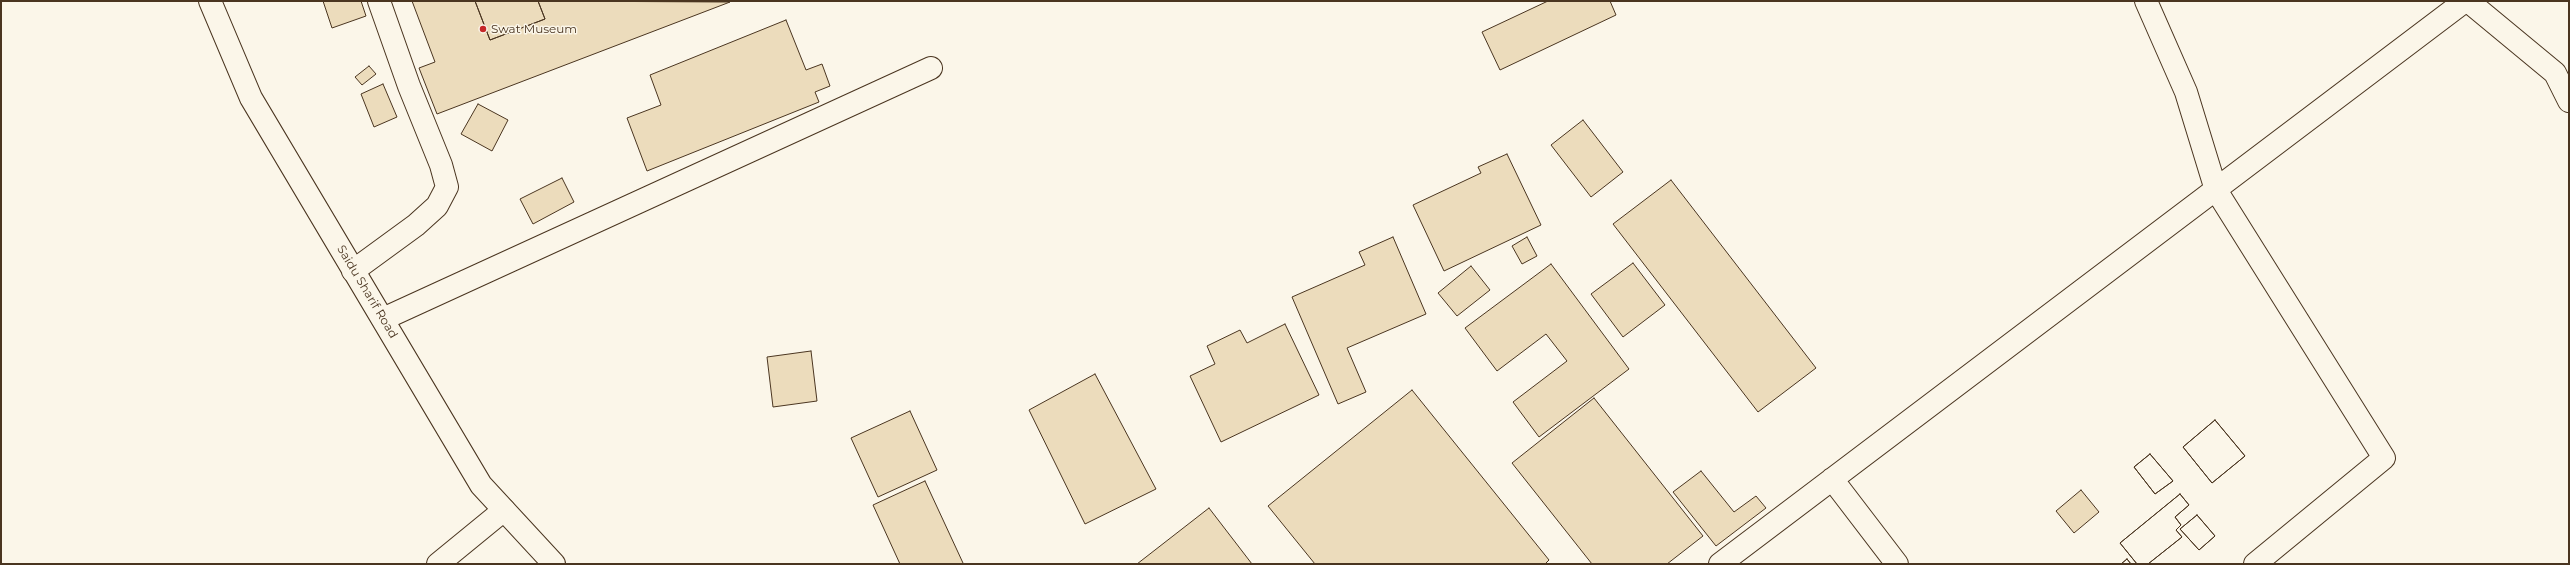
<!DOCTYPE html>
<style>
body{margin:0}
#map{position:relative;width:2570px;height:565px;overflow:hidden;background:#fbf6e9;font-family:Montserrat,sans-serif}
canvas{display:block}
.frame{position:absolute;inset:0;border:2px solid #4a3520;pointer-events:none}
</style>
<div id="map">
<canvas width="2570" height="565"></canvas>
<div class="frame"></div>
</div>
<script>
const c = document.querySelector('canvas').getContext('2d');
c.lineJoin = 'round';
function paint(path, color) {
  c.fillStyle = color;
  c.fill(path, 'evenodd');
}
function poly(rows) {
  const path = new Path2D();
  for (const r of rows) {
    path.moveTo(r[0], r[1]);
    for (let i = 2; i < r.length; i += 2) path.lineTo(r[i], r[i + 1]);
  }
  return path;
}
function strokePath(path, color, width, dash) {
  c.strokeStyle = color;
  c.lineWidth = width;
  c.lineCap = dash ? 'butt' : 'round';
  c.setLineDash(dash || []);
  c.stroke(path);
}
function drawText(font, color, halo, rows, align = 'center') {
  c.font = font + ' Montserrat,sans-serif';
  c.lineWidth = 3;
  c.setLineDash([]);
  c.textBaseline = 'middle';
  c.strokeStyle = halo;
  c.fillStyle = color;
  for (const [text, x, y, turn = 0] of rows) {
    c.save();
    c.translate(x, y);
    c.rotate((+turn || 0) * Math.PI / 180);
    c.textAlign = isNaN(turn) ? turn : align;
    if (halo) c.strokeText(text, 0, 0);
    c.fillText(text, 0, 0);
    c.restore();
  }
}
const building = poly([
 [323,1,361,1,366,16,332,28,323,1],
 [412,1,475,1,490,40,545,19,538,1,730,2,437,114,419,68,435,62,412,1],
 [475,1,538,1,545,19,490,40,475,1],
 [1548,1,1610,1,1616,15,1500,70,1482,32,1548,1],
 [786,20,806,70,822,64,830,86,815,92,819,102,647,171,627,118,661,105,650,75,786,20],
 [369,66,376,74,362,85,355,77,369,66],
 [383,84,397,117,374,127,361,94,383,84],
 [478,104,508,120,492,151,461,134,478,104],
 [1583,120,1623,172,1591,197,1551,145,1583,120],
 [1507,154,1541,225,1444,271,1413,205,1481,173,1478,167,1507,154],
 [562,178,574,202,533,224,520,199,562,178],
 [1671,180,1816,368,1758,412,1613,224,1671,180],
 [1393,237,1426,314,1347,348,1366,392,1338,404,1292,297,1365,265,1359,252,1393,237],
 [1527,237,1537,256,1522,264,1512,246,1527,237],
 [1633,263,1665,305,1623,337,1591,294,1633,263],
 [1551,264,1629,369,1539,437,1513,402,1567,361,1546,334,1497,371,1465,328,1551,264],
 [1471,266,1490,290,1457,316,1438,293,1471,266],
 [1285,324,1319,395,1221,442,1190,376,1215,364,1207,346,1240,330,1247,343,1285,324],
 [811,351,817,401,773,407,767,357,811,351],
 [1095,374,1156,489,1085,524,1029,410,1095,374],
 [1412,390,1549,560,1545,564,1315,564,1268,506,1412,390],
 [1594,398,1703,536,1667,564,1592,564,1512,463,1594,398],
 [910,411,937,470,878,497,851,438,910,411],
 [2215,420,2245,456,2212,483,2183,447,2215,420],
 [2215,420,2245,456,2212,483,2183,447,2215,420],
 [2150,454,2173,481,2155,494,2134,467,2150,454],
 [2150,454,2173,481,2155,494,2134,467,2150,454],
 [1701,471,1734,512,1756,496,1766,508,1716,546,1673,492,1701,471],
 [925,481,963,563,962,564,900,564,873,505,925,481],
 [2081,490,2099,512,2074,533,2056,511,2081,490],
 [2180,494,2189,505,2175,517,2181,525,2176,530,2182,537,2148,564,2137,564,2120,543,2180,494],
 [2180,494,2189,505,2175,517,2181,525,2176,530,2182,537,2148,564,2137,564,2120,543,2180,494],
 [1209,508,1252,564,1137,564,1209,508],
 [2197,515,2215,536,2199,550,2180,529,2197,515],
 [2197,515,2215,536,2199,550,2180,529,2197,515],
 [2127,559,2131,564,2121,564,2127,559],
 [2127,559,2131,564,2121,564,2127,559]
]);
paint(building, '#ecdcbc');
strokePath(building, '#4a3520', 1);
const minor = poly([
 [2146,1,2186,92,2216,190,2384,458,2255,564],
 [2468,1,2555,73,2569,101],
 [353,271,416,225,437,206,447,187,441,165,409,86,379,1],
 [383,319,931,68],
 [1832,479,1897,564],
 [438,564,504,510],
 [1720,564,2465,1]
]);
const major = poly([
 [210,1,251,98,481,485,554,564]
]);
strokePath(minor, '#4a3520', 24);
strokePath(major, '#4a3520', 24);
strokePath(minor, '#fbf6e9', 22);
strokePath(major, '#fbf6e9', 22);
for (const [x, y, r, color] of [
 [483,29,4,"#c62828"]
]) {
  const dot = new Path2D();
  dot.arc(x, y, r, 0, 2 * Math.PI);
  c.fillStyle = color;
  c.fill(dot);
  strokePath(dot, '#fbf6e9', 1.5);
}
drawText('12px', '#4a3520', '#fbf6e9', [
 ["Swat Museum",491,29]
], 'left');
drawText('12px', '#4a3520', '#fbf6e9', [
 ["Saidu Sharif Road",367,292,59]
]);
</script>
